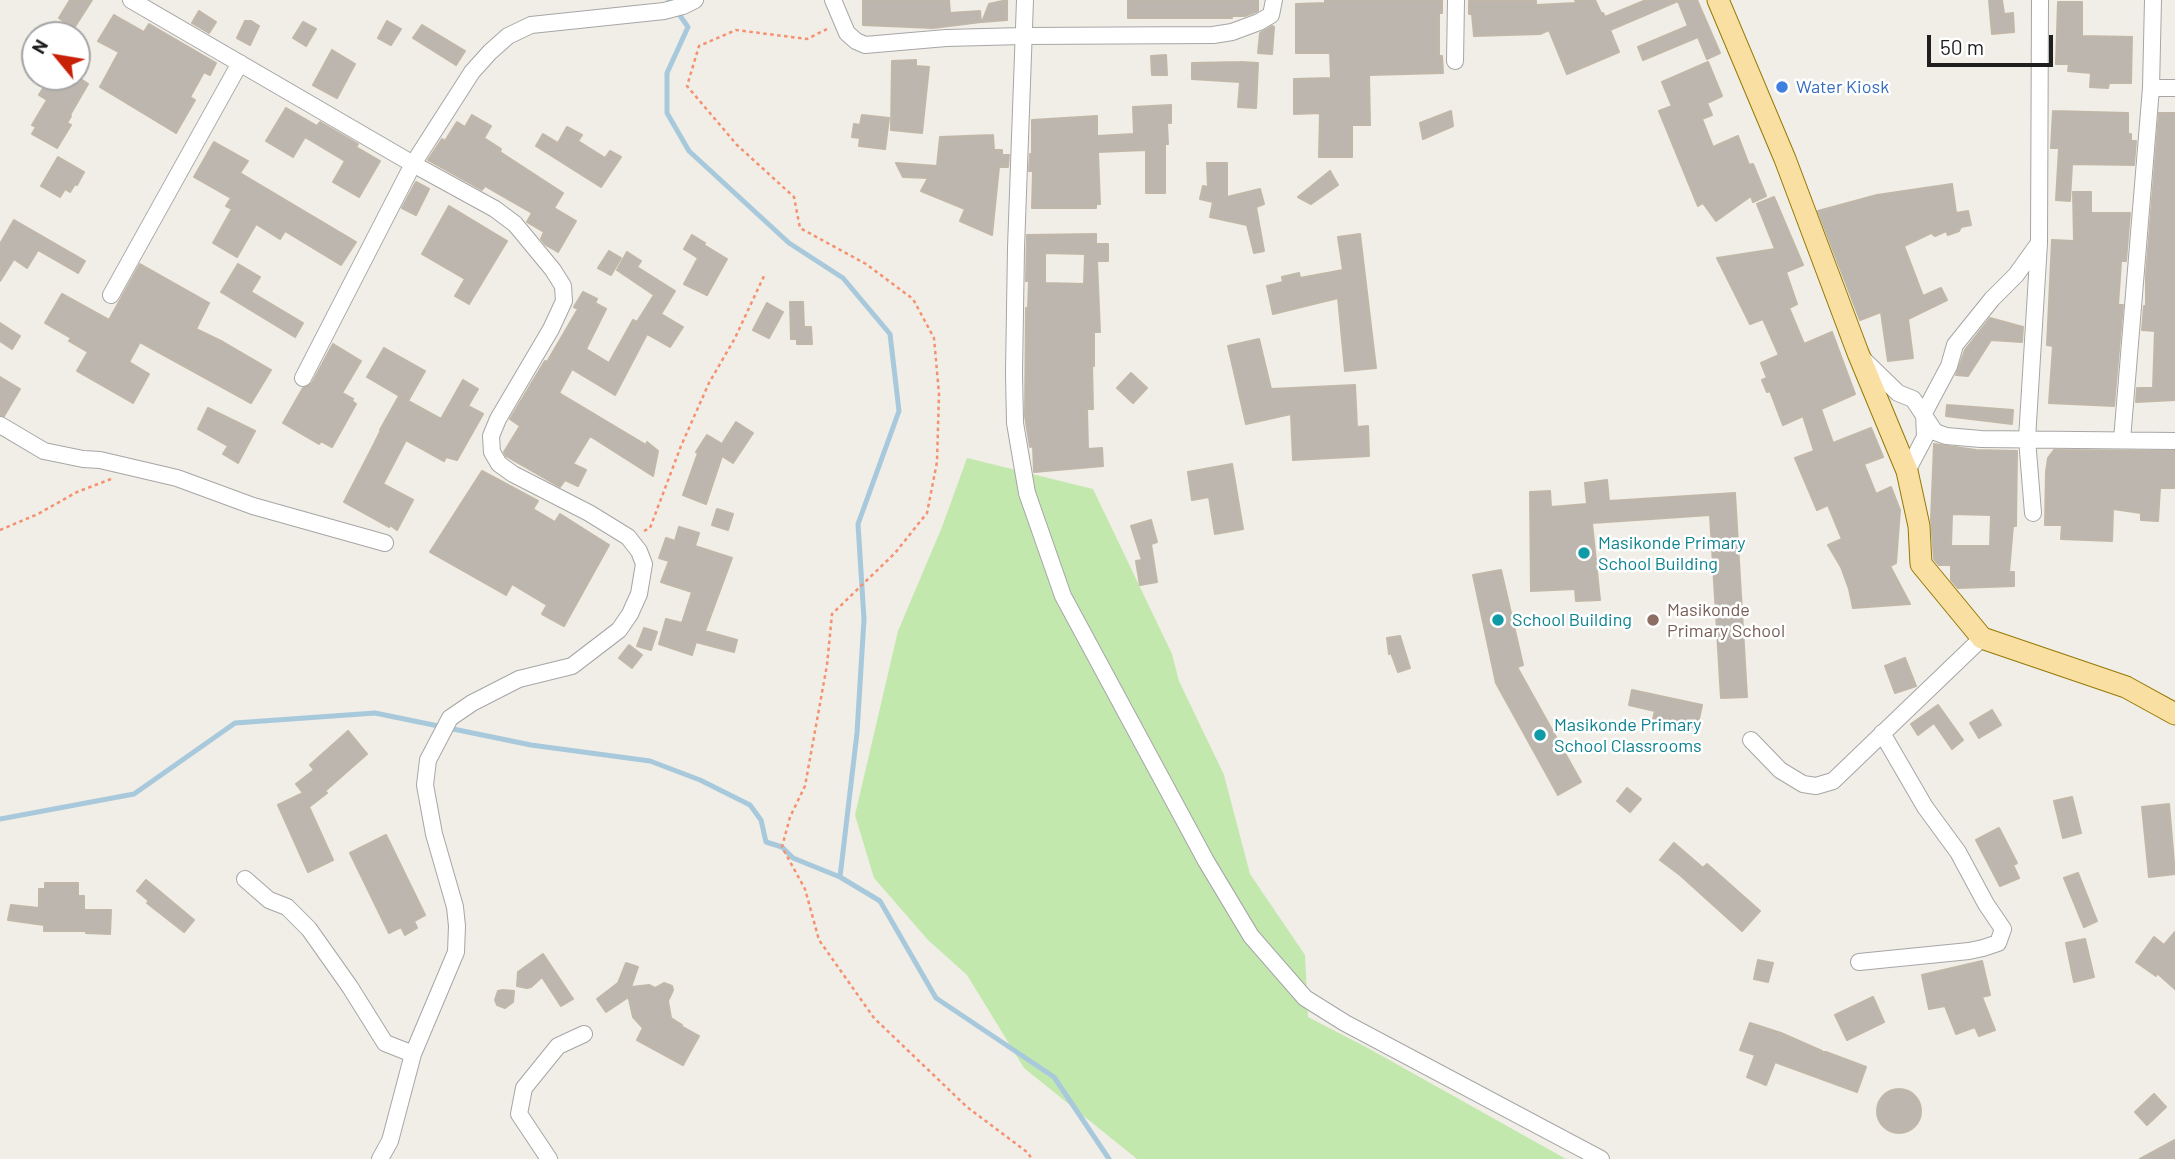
<!DOCTYPE html>
<style>
body{margin:0}
#map{position:relative;width:2175px;height:1159px;overflow:hidden;background:#f0eee6;font-family:Barlow,sans-serif}
canvas{display:block}
.north{position:absolute;left:21px;top:21px;width:70px;height:70px;box-sizing:border-box;background:#fff;border:2px solid #a5a5a5;border-radius:50%;rotate:300deg;font-size:19px;font-weight:700;line-height:28px;text-align:center;color:#1f1f1f}
.north::after{content:'';display:block;margin:auto;width:24px;height:32px;background:#c82107;clip-path:polygon(50% 0,100% 100%,50% 72%,0 100%)}
.scale{position:absolute;left:1927px;top:35px;width:126px;height:32px;box-sizing:border-box;border:4px solid #1f1f1f;border-top:0;padding-left:9px;font-size:21px;line-height:24px;white-space:nowrap;color:#1f1f1f;-webkit-text-stroke:5px #fff;paint-order:stroke}
</style>
<div id="map">
<canvas width="2175" height="1159"></canvas>
<div class="north">N</div>
<div class="scale">50 m</div>
</div>
<script>
const c = document.querySelector('canvas').getContext('2d');
c.lineJoin = 'round';
function paint(path, color) {
  c.fillStyle = color;
  c.fill(path, 'evenodd');
}
function poly(rows) {
  const path = new Path2D();
  for (const r of rows) {
    if (r.length === 3) {
      path.moveTo(r[0] + r[2], r[1]);
      path.arc(r[0], r[1], r[2], 0, 2 * Math.PI);
      continue;
    }
    path.moveTo(r[0], r[1]);
    for (let i = 2; i < r.length; i += 2) path.lineTo(r[i], r[i + 1]);
  }
  return path;
}
function strokePath(path, color, width, dash) {
  c.strokeStyle = color;
  c.lineWidth = width;
  c.lineCap = dash ? 'butt' : 'round';
  c.setLineDash(dash || []);
  c.stroke(path);
}
function drawText(font, color, halo, rows, align = 'center') {
  c.font = font + ' Barlow,sans-serif';
  c.lineWidth = 5;
  c.setLineDash([]);
  c.textBaseline = 'middle';
  c.strokeStyle = halo;
  c.fillStyle = color;
  for (const [text, x, y, turn = 0] of rows) {
    c.save();
    c.translate(x, y);
    c.rotate((+turn || 0) * Math.PI / 180);
    c.textAlign = isNaN(turn) ? turn : align;
    if (halo) c.strokeText(text, 0, 0);
    c.fillText(text, 0, 0);
    c.restore();
  }
}
paint(poly([
 [967,458,1093,489,1172,654,1179,681,1224,775,1250,874,1305,955,1308,1017,1366,1047,1566,1159,1137,1159,1024,1068,967,975,928,940,874,878,855,815,898,631,942,527]
]), '#c2e8ae');
strokePath(poly([
 [669,0,688,27,667,73,667,113,689,151,789,243,843,278,890,334,899,411,858,524,864,619,857,733,840,877],
 [0,819,134,794,235,723,375,713,531,745,650,761,700,780,750,805,761,820,766,842,782,847,793,858,840,877,880,901,936,998,1054,1077,1109,1159]
]), '#a8c9dc', 5);
const building = poly([
 [70,0,92,0,74,28,59,18,70,0],
 [863,0,949,0,950,13,980,11,981,22,933,28,863,25,863,0],
 [1007,0,1007,20,982,22,989,4,1007,0],
 [1128,0,1258,0,1258,11,1245,16,1232,16,1232,18,1128,18,1128,0],
 [1325,0,1442,0,1442,13,1439,13,1439,56,1442,56,1443,73,1369,75,1370,125,1352,125,1352,157,1319,157,1320,113,1294,114,1294,79,1331,78,1330,53,1296,53,1296,4,1325,3,1325,0],
 [1575,0,1595,0,1601,13,1603,13,1605,17,1646,0,1697,0,1720,53,1707,59,1698,37,1643,60,1638,47,1688,26,1678,1,1610,30,1619,52,1567,74,1549,30,1540,34,1474,36,1472,14,1469,14,1469,1,1536,1,1536,5,1576,3,1575,0],
 [1989,0,2002,0,2004,14,2013,13,2014,32,1992,34,1989,0],
 [2058,2,2082,2,2082,36,2132,37,2131,83,2109,83,2108,88,2090,87,2091,73,2068,71,2069,64,2056,64,2058,2],
 [199,11,216,22,209,33,192,23,199,11],
 [114,15,144,32,149,24,216,63,210,75,204,72,190,97,195,100,176,133,100,87,119,52,98,41,114,15],
 [245,21,251,21,259,26,250,45,237,38,245,21],
 [387,21,401,29,391,45,378,38,387,21],
 [303,22,316,29,306,46,293,38,303,22],
 [422,25,465,51,456,65,413,38,422,25],
 [1272,26,1274,27,1272,54,1258,53,1260,33,1272,26],
 [332,50,355,64,337,98,313,85,332,50],
 [1166,55,1167,75,1152,75,1151,56,1166,55],
 [916,60,916,66,929,67,922,133,891,130,892,61,916,60],
 [1241,62,1258,63,1256,108,1238,107,1240,82,1192,79,1192,63,1241,62],
 [1708,62,1722,96,1707,103,1712,115,1702,119,1713,147,1738,136,1749,165,1753,164,1766,196,1753,202,1751,196,1716,221,1703,203,1698,206,1659,111,1672,106,1662,82,1708,62],
 [50,77,78,77,88,84,70,115,71,116,67,123,71,125,57,148,32,134,36,127,32,125,47,100,39,95,50,77],
 [1171,105,1171,123,1167,123,1168,144,1165,144,1165,193,1146,193,1146,150,1098,152,1100,204,1096,204,1096,208,1032,208,1033,171,1029,171,1030,154,1032,154,1032,120,1097,116,1097,136,1134,134,1133,107,1171,105],
 [286,108,317,126,320,122,358,144,356,147,380,161,359,197,333,182,345,161,305,137,293,157,266,141,286,108],
 [1451,111,1453,126,1423,139,1420,123,1451,111],
 [2053,111,2128,113,2128,134,2131,134,2131,141,2136,141,2134,165,2072,164,2070,201,2056,200,2059,148,2051,148,2053,111],
 [2159,113,2175,113,2175,400,2136,402,2137,388,2153,388,2155,331,2142,330,2144,306,2146,306,2146,275,2159,113],
 [472,115,491,126,484,138,501,149,500,152,563,193,554,208,576,221,558,252,546,245,541,239,544,232,527,222,532,213,485,186,482,190,428,160,442,139,445,141,457,122,465,127,472,115],
 [862,115,889,118,885,149,859,146,860,138,852,137,854,124,860,125,862,115],
 [567,127,582,135,578,141,605,158,610,151,621,157,601,187,536,146,543,134,558,143,567,127],
 [993,135,994,150,1002,150,1002,155,1009,155,1008,167,999,167,992,235,960,221,965,209,921,191,928,178,903,177,896,163,937,166,940,137,993,135],
 [214,142,248,161,240,173,356,242,341,265,285,231,280,239,256,224,237,257,213,243,232,209,226,206,231,198,194,177,214,142],
 [58,157,84,172,77,185,75,184,70,192,65,189,60,197,41,186,58,157],
 [1207,163,1227,163,1227,197,1260,189,1264,204,1256,207,1264,251,1254,253,1247,225,1210,217,1213,202,1200,199,1203,186,1208,187,1207,163],
 [1330,171,1338,185,1311,204,1298,197,1330,171],
 [416,182,429,189,416,215,402,208,416,182],
 [1952,184,1956,213,1968,211,1971,225,1961,227,1959,231,1948,235,1946,231,1935,236,1931,233,1904,246,1923,296,1941,288,1947,300,1908,319,1913,358,1888,361,1881,312,1860,320,1818,211,1877,195,1952,184],
 [2073,192,2091,192,2091,213,2130,213,2126,261,2121,261,2120,277,2118,305,2123,305,2114,406,2049,403,2053,346,2047,345,2052,240,2074,241,2073,192],
 [1774,197,1803,265,1786,272,1797,304,1789,308,1804,344,1832,332,1855,394,1821,409,1833,443,1871,428,1883,457,1864,464,1876,494,1891,487,1900,510,1896,563,1890,566,1910,604,1853,608,1849,589,1841,567,1828,545,1842,539,1828,505,1817,510,1795,458,1814,451,1803,416,1783,425,1770,391,1767,392,1762,380,1767,378,1761,363,1779,355,1763,319,1750,324,1717,258,1775,249,1757,204,1774,197],
 [449,206,507,241,469,304,455,296,465,279,422,254,449,206],
 [14,220,85,261,78,273,38,250,27,268,14,259,0,281,0,244,14,220],
 [1096,234,1096,244,1108,244,1108,261,1097,261,1100,332,1094,332,1094,366,1092,364,1093,409,1087,409,1088,449,1102,448,1103,466,1034,472,1033,446,1030,447,1025,416,1026,308,1028,308,1029,281,1026,281,1027,235,1096,234],
 [1045,253,1085,254,1084,284,1045,283,1045,253],
 [1360,234,1376,368,1345,371,1338,298,1273,314,1267,286,1283,282,1282,277,1299,273,1300,278,1343,270,1338,237,1360,234],
 [692,235,705,243,704,245,727,259,707,295,684,284,698,258,684,249,692,235],
 [609,251,621,258,611,275,598,268,609,251],
 [627,252,641,261,637,267,675,291,661,314,683,327,670,347,647,334,615,395,572,369,559,393,646,445,647,442,658,451,653,476,590,436,573,464,586,470,578,486,565,480,560,487,506,456,504,452,520,426,510,419,545,361,547,362,578,309,574,307,583,292,597,299,595,303,606,309,586,349,609,363,633,320,637,322,654,295,617,270,627,252],
 [140,264,209,303,196,329,223,342,271,370,251,403,140,342,129,362,149,374,133,403,77,371,88,352,69,341,71,338,45,323,62,294,109,320,140,264],
 [238,264,260,277,251,292,303,323,295,337,221,292,238,264],
 [790,302,803,302,804,327,811,327,812,344,797,344,797,339,791,339,790,302],
 [767,303,783,312,769,338,753,330,767,303],
 [1990,318,2023,327,2022,342,1991,340,1968,376,1956,375,1965,350,1990,318],
 [0,323,20,336,12,349,0,341,0,323],
 [1259,339,1271,389,1355,385,1357,427,1368,426,1369,456,1293,460,1291,414,1246,424,1228,346,1259,339],
 [333,344,361,361,342,393,353,399,352,401,356,404,332,447,321,441,319,444,283,423,303,388,312,383,333,344],
 [384,348,425,371,408,401,367,377,384,348],
 [1131,373,1147,388,1133,403,1117,388,1131,373],
 [0,377,20,389,4,416,0,415,0,377],
 [463,380,478,389,468,406,483,414,457,460,446,457,444,461,406,440,383,484,413,500,397,530,390,525,389,527,344,502,371,450,381,430,380,430,399,396,441,419,463,380],
 [1947,405,2013,410,2012,424,1946,416,1947,405],
 [208,408,255,431,238,463,223,454,228,446,198,429,208,408],
 [736,422,753,433,733,463,722,456,706,504,683,495,698,453,696,452,707,435,722,444,736,422],
 [1934,444,1976,450,2017,451,2016,526,2013,526,2009,572,2014,572,2014,586,1958,588,1951,580,1951,565,1939,565,1934,559,1931,519,1934,444],
 [1952,514,1991,515,1990,546,1951,546,1952,514],
 [2054,450,2175,451,2175,488,2160,488,2158,521,2141,520,2141,513,2113,509,2112,541,2061,539,2062,525,2045,525,2046,472,2048,458,2054,450],
 [1232,464,1243,529,1215,534,1209,497,1192,500,1188,472,1232,464],
 [482,471,538,501,533,509,555,522,560,514,609,545,564,626,542,614,547,605,512,584,506,595,430,552,482,471],
 [1607,480,1609,501,1735,493,1747,697,1721,698,1710,515,1592,523,1600,600,1576,601,1575,589,1531,591,1530,492,1550,491,1551,507,1587,504,1585,483,1607,480],
 [717,509,733,514,728,530,712,525,717,509],
 [1151,520,1157,542,1151,544,1157,582,1140,585,1136,561,1142,560,1131,526,1151,520],
 [679,527,699,533,695,546,732,558,705,631,737,640,734,652,696,642,692,655,659,644,666,619,682,623,692,592,661,582,669,561,659,558,666,538,675,541,679,527],
 [1501,570,1523,665,1517,667,1581,782,1558,795,1496,683,1473,575,1501,570],
 [644,628,657,632,651,650,637,646,644,628],
 [1400,636,1410,668,1398,672,1391,653,1389,654,1387,638,1400,636],
 [629,645,642,655,632,668,619,658,629,645],
 [1905,658,1916,686,1895,693,1885,666,1905,658],
 [1632,690,1702,705,1697,728,1653,719,1655,711,1629,705,1632,690],
 [1938,705,1963,740,1952,749,1934,723,1918,735,1911,724,1938,705],
 [1992,710,2001,725,1979,738,1970,723,1992,710],
 [348,731,367,754,325,791,327,793,309,807,333,860,308,872,278,805,303,793,296,784,314,770,310,765,348,731],
 [1627,788,1641,799,1630,812,1617,801,1627,788],
 [2072,797,2081,833,2063,838,2054,801,2072,797],
 [2169,804,2175,874,2149,877,2142,807,2169,804],
 [1999,828,2017,863,2013,865,2019,878,2000,886,1976,840,1999,828],
 [386,835,425,915,414,921,417,928,405,935,401,927,389,933,350,853,386,835],
 [1674,843,1703,868,1707,864,1760,911,1742,931,1680,875,1660,860,1674,843],
 [2078,873,2097,921,2084,927,2064,878,2078,873],
 [146,880,194,920,184,932,147,903,149,901,137,891,146,880],
 [45,883,78,883,78,896,84,896,84,910,111,910,110,934,86,933,86,931,44,931,44,925,8,920,11,905,39,908,39,889,45,889,45,883],
 [2175,932,2175,989,2157,973,2156,976,2136,962,2154,937,2164,945,2175,932],
 [2085,939,2094,977,2074,982,2066,943,2085,939],
 [543,954,573,999,561,1006,542,977,531,987,527,988,517,986,518,972,543,954],
 [1758,960,1773,963,1768,982,1754,979,1758,960],
 [1982,961,1990,995,1982,997,1995,1030,1979,1036,1975,1027,1956,1034,1945,1006,1929,1009,1922,975,1982,961],
 [626,963,638,967,631,987,649,985,655,988,664,983,672,986,673,990,668,1001,671,1018,682,1025,681,1026,699,1036,683,1065,637,1040,643,1028,633,1017,628,995,627,998,606,1012,597,999,618,983,626,963],
 [503,990,514,991,513,1002,505,1008,497,1005,495,1000,498,991,503,990],
 [1873,997,1884,1022,1847,1040,1835,1015,1873,997],
 [1750,1023,1781,1033,1822,1051,1820,1052,1826,1052,1866,1067,1857,1092,1775,1062,1766,1085,1747,1077,1755,1055,1740,1050,1750,1023],
 [1899,1111,22],
 [2154,1094,2166,1107,2147,1125,2135,1112,2154,1094],
 [2175,1140,2175,1159,2140,1159,2175,1140]
]);
paint(building, '#bcb6af');
strokePath(building, '#c1b7a9', 2);
const minor = poly([
 [131,0,413,164,495,209,515,224,553,270,563,286,564,301,551,329,498,419,491,436,492,452,499,464,513,474,589,513,628,537,639,551,644,564,639,594,630,614,619,630,572,666,519,679,472,703,450,718,428,760,425,785,434,834,455,907,457,926,456,952,413,1054,390,1141,380,1159],
 [833,0,847,33,856,41,865,45,946,38,1023,36,1213,35,1232,32,1259,22,1271,15,1274,0],
 [1025,0,1016,248,1014,373,1015,423,1027,493,1063,596,1206,861,1251,936,1305,998,1345,1023,1601,1159],
 [2153,0,2151,88,2175,88],
 [1455,61,1456,0],
 [111,295,240,63],
 [1864,360,1898,393,1913,399,1935,432,1946,436,1981,439,2175,441],
 [303,378,413,164,472,72,490,52,508,36,531,25,664,11,683,6,695,0],
 [0,425,44,451,83,459,100,460,177,478,253,506,385,543],
 [2122,440,2151,88],
 [1907,471,1925,437,1924,413,1949,366,1955,345,1992,299,2016,275,2039,243],
 [2033,513,2027,439,2039,243,2040,0],
 [1751,740,1780,770,1803,784,1816,786,1833,781,1982,638],
 [245,879,269,900,287,907,309,929,350,987,385,1043,413,1054],
 [1859,962,1969,951,1983,948,1998,943,2003,929,1986,904,1958,852,1925,807,1882,733],
 [549,1159,519,1114,524,1088,558,1046,584,1034]
]);
const major = poly([
 [1718,0,1785,159,1858,353,1907,471,1919,526,1921,564,1982,638,2126,687,2175,714]
]);
strokePath(minor, '#a6a6a6', 18);
strokePath(major, '#957905', 23);
strokePath(poly([
 [827,29,807,39,736,30,699,46,687,86,737,145,794,197,800,228,866,264,913,299,934,338,939,394,937,462,927,513,895,553,832,614,827,665,805,786,790,817,782,847,805,889,819,940,874,1018,967,1107,1027,1152,1032,1159],
 [0,530,38,514,77,492,111,479],
 [644,531,650,528,681,446,709,383,735,338,764,276]
]), '#f59171', 2.5, [3.5, 3.5]);
strokePath(minor, '#fff', 16);
strokePath(major, '#f9dfa2', 21);
for (const [x, y, r, color] of [
 [1782,87,7,"#3f7fe0"],
 [1584,553,7,"#0f9aa8"],
 [1498,620,7,"#0f9aa8"],
 [1653,620,7,"#8d6e63"],
 [1540,735,7,"#0f9aa8"]
]) {
  const dot = new Path2D();
  dot.arc(x, y, r, 0, 2 * Math.PI);
  c.fillStyle = color;
  c.fill(dot);
  strokePath(dot, '#fff', 2.5);
}
drawText('18px', '#366cbe', '#fff', [
 ["Water Kiosk",1796,87]
], 'left');
drawText('18px', '#0d838f', '#fff', [
 ["Masikonde Primary",1598,543],
 ["School Building",1598,564],
 ["School Building",1512,620],
 ["Masikonde Primary",1554,725],
 ["School Classrooms",1554,746]
], 'left');
drawText('18px', '#785e54', '#fff', [
 ["Masikonde",1667,610],
 ["Primary School",1667,631]
], 'left');
</script>
